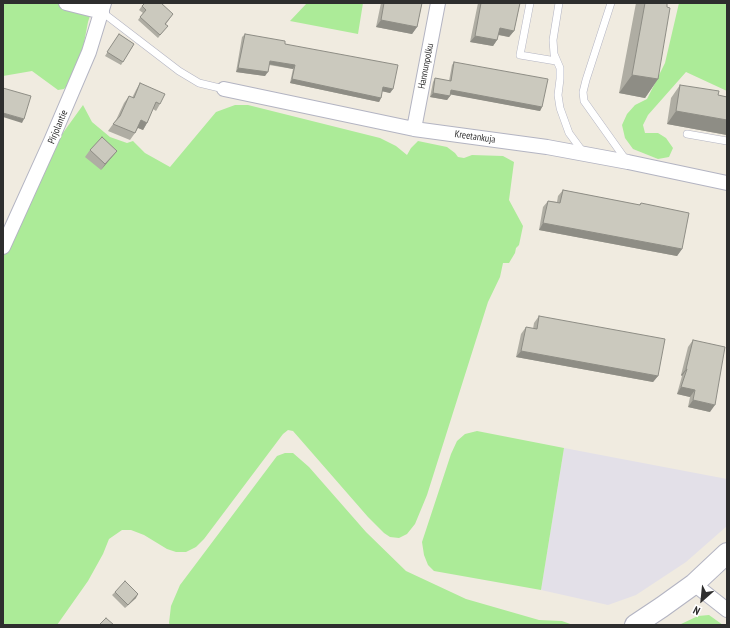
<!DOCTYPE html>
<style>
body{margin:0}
#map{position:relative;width:730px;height:628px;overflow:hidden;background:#f0ebe0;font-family:"PT Sans Narrow",sans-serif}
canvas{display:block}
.frame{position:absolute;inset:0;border:4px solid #2e2e2e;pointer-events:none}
.north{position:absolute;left:682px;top:580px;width:40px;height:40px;-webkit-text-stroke:3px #fff;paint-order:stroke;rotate:207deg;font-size:11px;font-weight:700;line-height:16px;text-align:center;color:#2e2e2e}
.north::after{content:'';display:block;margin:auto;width:14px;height:18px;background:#2e2e2e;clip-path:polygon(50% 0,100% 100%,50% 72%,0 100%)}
</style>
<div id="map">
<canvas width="730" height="628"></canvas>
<div class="frame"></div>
<div class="north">N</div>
</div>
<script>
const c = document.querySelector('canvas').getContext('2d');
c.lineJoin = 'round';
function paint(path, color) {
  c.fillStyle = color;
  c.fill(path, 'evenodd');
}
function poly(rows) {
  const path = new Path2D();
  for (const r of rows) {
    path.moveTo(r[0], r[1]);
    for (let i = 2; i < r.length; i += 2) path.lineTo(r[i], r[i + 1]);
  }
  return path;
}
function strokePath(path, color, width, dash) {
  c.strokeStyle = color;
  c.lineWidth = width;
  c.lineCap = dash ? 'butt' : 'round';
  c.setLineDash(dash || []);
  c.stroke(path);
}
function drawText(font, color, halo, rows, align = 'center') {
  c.font = font + ' "PT Sans Narrow",sans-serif';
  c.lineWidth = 4;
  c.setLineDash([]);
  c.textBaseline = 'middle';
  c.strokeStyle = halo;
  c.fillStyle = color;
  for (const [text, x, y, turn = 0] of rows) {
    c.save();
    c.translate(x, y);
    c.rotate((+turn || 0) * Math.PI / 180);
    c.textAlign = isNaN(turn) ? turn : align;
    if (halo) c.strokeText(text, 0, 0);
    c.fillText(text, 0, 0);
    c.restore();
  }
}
paint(poly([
 [564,448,727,479,727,526,686,562,636,595,608,605,541,590]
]), '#e3e0e8');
paint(poly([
 [3,3,94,3,88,22,82,53,72,80,64,89,58,90,32,71,3,76],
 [307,3,363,3,358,34,290,21],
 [679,3,727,3,727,91,686,72,648,115,643,125,645,133,658,133,666,138,673,148,669,157,658,159,633,149,625,138,622,125,627,114,635,105,647,99,665,63],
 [83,105,92,122,110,137,127,143,133,141,145,153,170,167,216,112,235,105,248,105,380,138,396,146,407,155,411,148,418,141,447,147,455,153,458,157,464,158,472,155,503,156,514,162,509,200,523,226,519,245,516,248,515,253,509,263,503,263,500,277,488,302,427,495,415,524,407,534,399,538,390,537,384,533,368,517,293,431,288,430,283,434,204,539,196,547,186,552,176,552,167,549,144,535,131,530,122,530,109,539,103,554,88,581,57,625,3,625,3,244,55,144],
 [477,431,564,448,541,590,434,571,428,565,424,555,422,542,451,454,457,441,465,434],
 [285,453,293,453,309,467,366,532,406,571,466,599,539,620,562,621,573,625,170,625,169,623,171,606,180,585,277,456],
 [709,615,723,625,679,625,698,616]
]), '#aceb98');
const lane = poly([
 [530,3,520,55,556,61],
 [559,3,553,40,554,54,560,68,560,79,558,95,560,108,569,133,583,152],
 [611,3,586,80,583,92,584,101,626,160],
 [102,12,179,71,199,83,224,89],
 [687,134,727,141]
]);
const street = poly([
 [66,3,102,12],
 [224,89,414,129,547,147,628,162,727,183],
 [414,129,438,3],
 [3,247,51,141,89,52,104,3],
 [694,584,727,610]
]);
const secondary = poly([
 [635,625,662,607,694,584,727,553]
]);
strokePath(lane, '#b3b4c2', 8);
strokePath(street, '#b3b4c2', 16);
strokePath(secondary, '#b3b4c2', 22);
strokePath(lane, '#fff', 7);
strokePath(street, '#fff', 14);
strokePath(secondary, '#fff', 20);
paint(poly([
 [381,3,422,3,417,27,412,34,376,27],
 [478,3,520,3,514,31,509,37,498,35,497,40,493,46,470,42],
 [636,3,667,3,658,79,645,98,619,93],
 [142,6,173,14,166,24,165,29,158,38,138,20,143,13,139,10],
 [119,34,134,44,121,65,105,56],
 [245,34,285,44,393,89,390,93,382,91,381,98,379,102,290,83,293,69,269,65,265,76,236,72,242,37],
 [454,62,542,107,540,111,450,94,450,96,447,100,430,97,433,82,435,78,449,81,452,65],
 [140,83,160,104,156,111,153,109,147,123,143,130,138,128,135,133,130,140,108,131,116,120,124,103,129,96,132,98,136,90],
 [680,85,718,95,727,97,727,135,667,124,671,98],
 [90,150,117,151,112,157,101,170,85,157],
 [563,190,639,205,641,203,682,249,677,256,539,230,543,207,548,201,557,202,558,196],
 [539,316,658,376,653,382,516,357,521,334,526,327,533,329,534,323],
 [693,340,710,412,688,407,690,397,677,394,682,376,681,375,688,347],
 [115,592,136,598,125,608,112,595]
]), '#afada3');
paint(poly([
 [381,20,417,27,412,34,376,27],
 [500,28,514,31,509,37,495,34],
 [475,36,497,40,493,46,470,42],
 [270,61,295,65,293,69,268,64],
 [238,68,268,72,265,76,236,72],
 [632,75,658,79,645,98,619,93],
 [292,79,381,98,379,102,290,83],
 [383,87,393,89,390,93,381,91],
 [451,90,542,107,540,111,448,94],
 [433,93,450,96,447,100,430,97],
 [676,111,727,120,727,135,667,124],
 [3,113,24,119,22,123,3,117],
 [141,120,147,123,143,130,136,127],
 [117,151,112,157,101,170,105,164],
 [543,223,682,249,677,256,539,230],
 [521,351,658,376,653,382,516,357],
 [686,369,687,369,682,376,681,375],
 [681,387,695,390,690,397,677,394],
 [693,400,715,405,710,412,688,407],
 [138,594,136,598,125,608,128,605]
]), '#8e8d85');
const building = poly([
 [145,3,161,3,173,14,165,24,168,26,160,35,140,17,146,10,142,6,145,3],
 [384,3,422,3,417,27,381,20,384,3],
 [481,3,520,3,514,31,500,28,497,40,475,36,481,3],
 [645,3,667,3,667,7,670,8,658,79,632,75,645,3],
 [119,34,134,44,123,62,107,52,119,34],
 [245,34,285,41,285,44,398,65,393,89,383,87,381,98,292,79,295,65,270,61,268,72,238,68,245,34],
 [454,62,548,79,542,107,451,90,450,96,433,93,435,78,451,81,454,62],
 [140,83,165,94,160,104,156,102,147,123,141,120,135,133,113,124,120,116,129,96,134,98,140,83],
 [680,85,719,91,718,95,727,97,727,120,676,111,680,85],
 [3,88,31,96,24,119,3,113,3,88],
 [102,137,117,151,105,164,90,150,102,137],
 [563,190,640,205,641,203,689,213,682,249,543,223,548,201,560,203,563,190],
 [539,316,665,339,658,376,521,351,526,327,537,329,539,316],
 [693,340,725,347,715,405,693,400,695,390,681,387,687,369,686,369,693,340],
 [125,581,138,594,128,605,115,592,125,581],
 [106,618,114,625,99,625,106,618]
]);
paint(building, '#cbc9be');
strokePath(building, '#8e8d85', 1);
drawText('10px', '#2e2e2e', '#fff', [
 ["Hannunpolku",426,66,-79],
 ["Pirjolantie",58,127,-67],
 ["Kreetankuja",475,137,8]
]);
</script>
